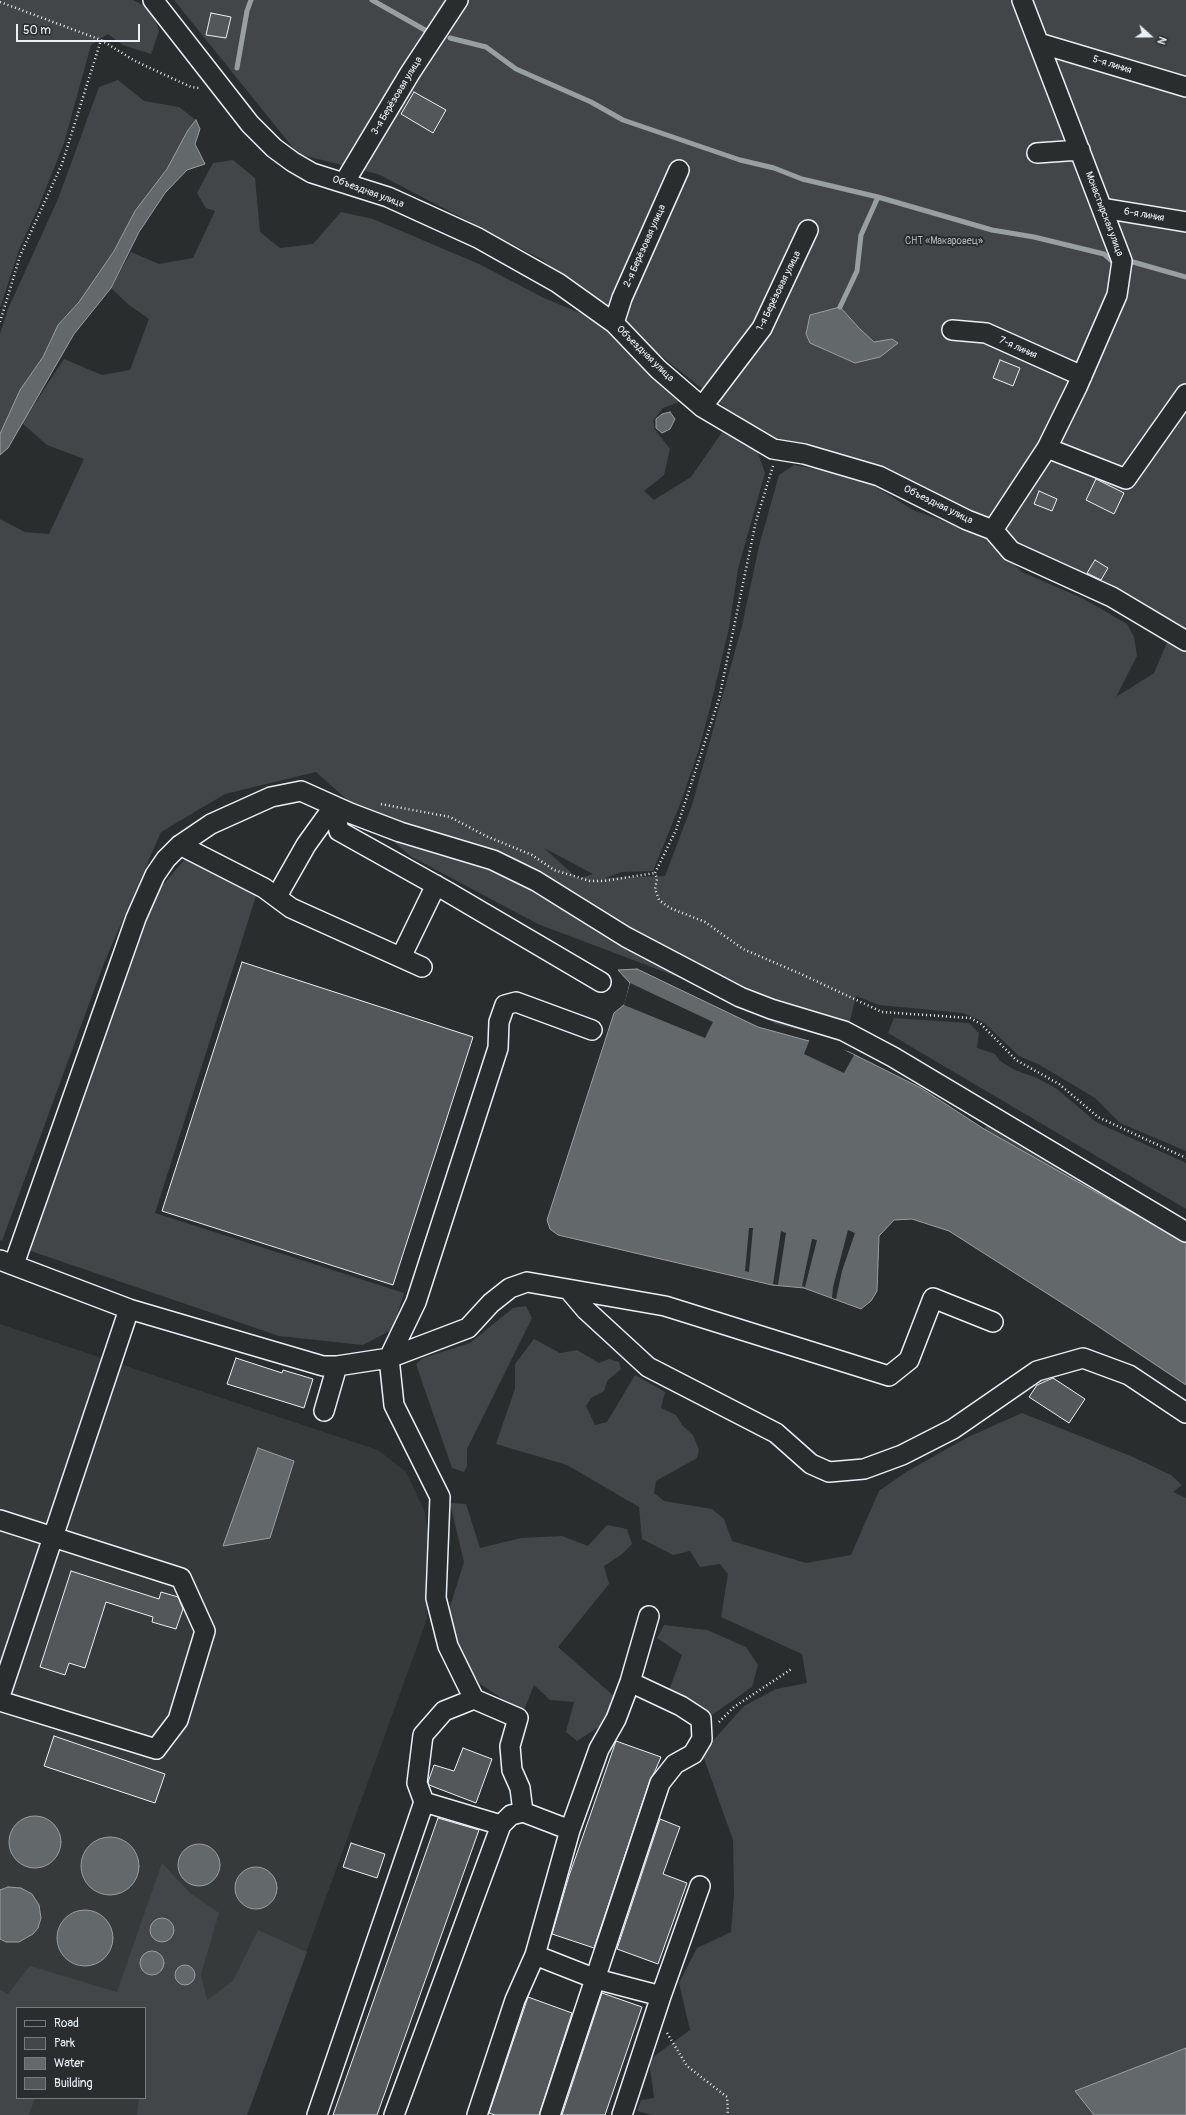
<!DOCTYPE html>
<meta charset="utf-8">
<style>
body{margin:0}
#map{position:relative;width:1186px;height:2115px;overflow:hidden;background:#2a2d2e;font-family:Pangolin,sans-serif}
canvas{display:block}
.legend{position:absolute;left:16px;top:2007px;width:130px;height:92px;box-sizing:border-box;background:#2a2d2e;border:1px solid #767b7f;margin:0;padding:5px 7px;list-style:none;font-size:12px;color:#e8f1f8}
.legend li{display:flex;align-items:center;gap:8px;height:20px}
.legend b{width:20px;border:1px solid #767b7f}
.north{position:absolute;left:1130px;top:16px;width:40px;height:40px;-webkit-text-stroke:3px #2a2d2e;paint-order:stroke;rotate:111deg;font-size:11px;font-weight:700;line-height:16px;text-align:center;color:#e8f1f8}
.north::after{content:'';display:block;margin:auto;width:14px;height:18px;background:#e8f1f8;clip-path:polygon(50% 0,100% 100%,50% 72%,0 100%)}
.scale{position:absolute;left:16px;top:24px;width:124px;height:18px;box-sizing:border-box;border:2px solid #e8f1f8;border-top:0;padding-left:5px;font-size:12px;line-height:14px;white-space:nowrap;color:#e8f1f8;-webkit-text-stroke:3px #2a2d2e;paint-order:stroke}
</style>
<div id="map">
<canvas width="1186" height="2115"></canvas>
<ul class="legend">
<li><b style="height:5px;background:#2a2d2e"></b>Road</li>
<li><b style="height:11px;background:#424648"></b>Park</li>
<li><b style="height:11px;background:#63686b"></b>Water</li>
<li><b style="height:11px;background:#535759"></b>Building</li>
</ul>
<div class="north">N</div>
<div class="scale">50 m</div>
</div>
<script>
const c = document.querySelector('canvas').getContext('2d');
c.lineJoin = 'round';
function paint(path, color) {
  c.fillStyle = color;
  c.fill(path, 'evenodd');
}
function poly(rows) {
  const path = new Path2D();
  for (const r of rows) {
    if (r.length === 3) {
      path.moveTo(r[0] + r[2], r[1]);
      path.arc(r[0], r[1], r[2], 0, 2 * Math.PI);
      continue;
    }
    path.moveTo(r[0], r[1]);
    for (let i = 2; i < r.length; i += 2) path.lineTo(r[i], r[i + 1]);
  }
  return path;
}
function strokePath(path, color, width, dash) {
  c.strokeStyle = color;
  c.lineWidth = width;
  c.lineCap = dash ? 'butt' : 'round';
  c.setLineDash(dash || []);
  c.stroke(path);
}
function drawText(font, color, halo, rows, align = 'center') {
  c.font = font + ' Pangolin,sans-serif';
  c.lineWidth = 4;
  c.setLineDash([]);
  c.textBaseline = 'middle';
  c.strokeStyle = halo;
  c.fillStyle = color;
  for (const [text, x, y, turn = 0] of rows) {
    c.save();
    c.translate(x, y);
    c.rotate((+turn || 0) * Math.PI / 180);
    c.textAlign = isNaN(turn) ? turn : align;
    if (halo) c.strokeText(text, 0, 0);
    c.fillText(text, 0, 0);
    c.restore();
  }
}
paint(poly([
 [0,1324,378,1450,406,1472,424,1510,432,1553,427,1619,247,2115,0,2115],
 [17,2008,145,2008,145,2098,17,2098]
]), '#363a3b');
paint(poly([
 [0,0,133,0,152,10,159,31,151,54,123,45,108,34,91,45,64,143,38,208,20,247,0,308],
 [174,0,1186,0,1186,1151,1120,1123,1095,1098,1038,1064,1019,1056,983,1022,963,1013,879,1005,856,996,849,1025,824,1036,776,1024,715,991,538,924,410,856,316,772,225,794,161,832,104,963,2,1241,0,1240,0,519,25,532,49,534,84,459,47,445,22,423,64,359,102,375,130,370,149,319,129,305,111,288,131,252,159,264,193,258,215,211,206,208,197,193,213,163,233,160,255,178,260,232,280,248,313,244,341,212,373,219,479,264,544,298,611,326,687,399,663,408,653,421,655,430,670,449,664,475,644,491,654,500,691,477,725,428,758,453,765,473,738,569,729,628,710,708,699,749,681,802,653,871,622,872,605,878,665,876,692,805,742,626,759,546,779,475,794,465,860,477,913,510,985,536,1022,572,1084,599,1127,624,1134,637,1137,656,1116,697,1154,673,1174,626,1024,548,982,516,773,446,541,259,378,174,298,154],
 [544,848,593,874,578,879],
 [118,80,144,101,179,107,196,120,188,130,167,169,135,211,114,251,79,302,58,325,43,357,20,390,0,434,0,334,8,309,58,199,99,87],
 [185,859,256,896,155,1213,404,1293,393,1329,363,1345,279,1336,28,1250,157,892],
 [894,1018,969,1023,979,1033,977,1048,995,1054,1000,1061,1015,1070,1037,1078,1057,1089,1096,1122,1186,1163,1186,1209,888,1033],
 [992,1117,1186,1232,1186,1243,984,1129],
 [526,1306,532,1318,467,1449,467,1466,464,1472,452,1468,416,1364,423,1358,470,1343,513,1308],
 [534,1339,560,1353,577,1350,599,1363,609,1359,619,1362,621,1369,607,1381,604,1391,591,1398,586,1406,595,1425,607,1422,635,1375,665,1392,661,1408,676,1415,682,1425,693,1435,699,1450,697,1458,656,1481,654,1493,664,1501,712,1509,724,1519,732,1541,806,1563,851,1555,879,1491,906,1472,966,1438,1022,1413,1133,1457,1171,1475,1182,1485,1173,1492,1186,1498,1186,2115,651,2115,637,2111,641,2100,654,2098,649,2060,690,2030,679,1983,697,1948,731,1932,734,1894,733,1840,702,1753,744,1706,776,1689,807,1683,802,1654,721,1617,728,1574,720,1564,700,1567,690,1551,673,1555,642,1539,639,1507,567,1465,496,1444,515,1389,515,1364],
 [450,1503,466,1504,480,1548,521,1538,562,1536,588,1546,607,1525,627,1529,632,1544,621,1555,604,1566,609,1584,558,1647,616,1698,605,1723,577,1741,566,1732,574,1702,550,1700,534,1685,523,1713,479,1683,454,1645,447,1616,464,1562],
 [664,1625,707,1630,746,1647,758,1665,752,1687,709,1717,668,1693,682,1655,657,1638],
 [162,1863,190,1893,219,1913,201,1974,207,2000,233,1981,258,1930,307,1952,247,2115,137,2115,139,2098,145,2098,145,2008,17,2008,17,2098,35,2098,29,2115,0,2115,0,1990,8,1994,30,1966,117,1992]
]), '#424648');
const water = poly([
 [196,120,200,129,195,144,205,164,187,170,165,193,139,232,111,288,74,334,8,448,0,455,0,434,20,390,43,357,58,325,79,302,114,251,135,211,167,169,188,130,196,120],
 [840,307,859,328,874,342,892,339,898,343,880,357,855,363,810,343,806,334,810,315,840,307],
 [670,412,675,419,670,429,662,433,656,428,656,419,662,414,670,412],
 [637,969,758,1027,849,1052,921,1088,984,1129,1186,1243,1186,1385,1084,1317,949,1231,912,1219,894,1220,879,1236,877,1291,871,1301,861,1309,804,1288,772,1285,558,1235,550,1229,547,1220,614,1013,625,1004,630,983,618,970,637,969],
 [258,1448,294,1461,270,1538,223,1546,258,1448],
 [35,1842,26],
 [110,1866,29],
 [199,1865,21],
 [256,1888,21],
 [8,1887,21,1888,32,1894,39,1905,41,1918,38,1928,33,1934,19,1942,6,1942,0,1939,0,1890,8,1887],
 [85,1938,28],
 [162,1930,12],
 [152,1963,12],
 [185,1975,10],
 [1186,2048,1186,2115,1094,2115,1075,2091,1186,2048]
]);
paint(water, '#63686b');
strokePath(water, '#989fa3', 1);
paint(poly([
 [630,983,713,1022,705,1038,624,1005],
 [810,1039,840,1048,854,1055,844,1073,804,1054],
 [749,1228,753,1228,749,1272,745,1271],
 [848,1230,855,1233,842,1271,836,1299,832,1298,833,1287],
 [781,1231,786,1233,778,1285,773,1284],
 [812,1239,817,1240,805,1287,802,1286]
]), '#2a2d2e');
strokePath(poly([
 [372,0,425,30],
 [450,38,486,47,516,69,591,102,623,120,740,160,774,168,802,179,878,197],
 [237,68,247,11,251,0],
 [1133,262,1186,277],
 [840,307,857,271,861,235,878,197,992,230,1034,237,1104,254,1114,263]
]), '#989fa3', 5);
const building = poly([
 [211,13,231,17,226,38,206,35,211,13],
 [414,92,446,110,433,133,401,114,414,92],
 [1000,360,1020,368,1013,386,993,378,1000,360],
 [1096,479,1124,493,1114,514,1086,500,1096,479],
 [1039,491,1057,499,1052,511,1034,504,1039,491],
 [1095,560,1108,568,1101,580,1087,573,1095,560],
 [242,962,473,1037,393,1285,162,1211,242,962],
 [236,1358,282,1373,283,1370,313,1379,304,1408,227,1384,236,1358],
 [1053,1378,1085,1399,1069,1423,1029,1397,1037,1385,1053,1378],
 [71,1571,159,1599,161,1592,178,1597,183,1609,176,1629,152,1622,153,1617,106,1602,85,1668,69,1663,65,1675,40,1667,71,1571],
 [54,1736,165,1774,155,1803,44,1766,54,1736],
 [616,1741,661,1757,655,1771,650,1780,594,1948,552,1934,569,1876,616,1741],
 [463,1748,492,1759,476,1803,429,1785,428,1782,434,1765,454,1771,463,1748],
 [438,1818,479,1830,377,2115,333,2115,438,1818],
 [660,1819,680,1827,663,1874,687,1883,658,1964,617,1949,660,1819],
 [351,1843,385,1854,377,1878,343,1867,351,1843],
 [602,1993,642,2007,605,2115,562,2115,602,1993],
 [528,1997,572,2013,539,2115,495,2115,489,2113,528,1997]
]);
paint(building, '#535759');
strokePath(building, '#e8f1f8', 1);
const minor = poly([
 [153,0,250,124,274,148,293,162,312,173,388,197,478,238,558,283,614,323,658,369,702,407,773,449,804,454,879,476,967,520,993,530,1011,551,1112,597,1186,641],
 [1039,43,1186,87],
 [1037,153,1080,150],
 [344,183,410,73,458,0],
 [1102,208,1186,222],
 [614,323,622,298,679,170],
 [952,330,986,333,1082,376],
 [702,407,762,328,808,230],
 [1047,448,1126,479,1186,394],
 [993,530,1047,448,1077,387,1117,295,1122,261,1022,0],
 [334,806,339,831,448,892,601,982],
 [180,845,264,888,291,908,422,967],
 [277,896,306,845,334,806],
 [401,957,436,885],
 [0,1260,129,1309,323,1366,337,1366,389,1358,468,1328,491,1303,510,1288,527,1282,665,1306,889,1376,909,1360,933,1298,993,1322],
 [14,1264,136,918,155,875,166,859,180,845,211,824,271,797,301,791,350,813,400,832,493,860,536,881,626,937,740,997,771,1009,844,1031,893,1057,1186,1232],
 [569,1290,586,1310,648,1367,776,1433,811,1464,829,1472,864,1469,902,1455,953,1429,1037,1371,1083,1358,1129,1375,1186,1413],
 [324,1411,337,1366],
 [0,1520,181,1578,205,1631,178,1720,156,1749,0,1701],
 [0,1696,129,1309],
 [424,1802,501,1825],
 [570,1830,523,1812,520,1788,512,1770,510,1746,518,1718,474,1699,448,1646,436,1598,440,1497,394,1405,389,1358,416,1302,498,1048,499,1022,505,1005,516,1002,592,1030],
 [535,1955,596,1979,661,1996],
 [317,2115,424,1802,417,1783,423,1735,444,1711,474,1699],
 [394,2115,501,1825,511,1815,523,1812],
 [477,2115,515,2000,535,1955,570,1830,599,1749,616,1719,630,1682,649,1616],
 [550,2115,660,1783,675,1764,693,1754,702,1739,701,1719,681,1706,630,1682],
 [622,2115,661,1996,700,1886]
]);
strokePath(minor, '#e8f1f8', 22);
strokePath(poly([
 [0,2,101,40,135,61,191,87,199,88],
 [0,322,20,256,62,164,101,40],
 [773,466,756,521,719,699,676,830,655,873,657,879,655,889,659,900,670,908,705,922,743,949,801,974,882,1012,970,1018,981,1024,1016,1060,1059,1084,1098,1117,1186,1158],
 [381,804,450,817,486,836,532,855,554,870,590,881,604,881,655,873],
 [719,1722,734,1707,793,1668],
 [667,2033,687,2066,727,2097,728,2115]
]), '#e8f1f8', 2.5, [1, 3]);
strokePath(minor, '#2a2d2e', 19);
drawText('10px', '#e8f1f8', '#2a2d2e', [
 ["5-я линия",1112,65,17],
 ["3-я Берёзовая улица",397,96,-59],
 ["Объездная улица",368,192,20],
 ["Монастырская улица",1104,214,69],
 ["6-я линия",1144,215,10],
 ["2-я Берёзовая улица",645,246,-66],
 ["1-я Берёзовая улица",779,291,-64],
 ["7-я линия",1018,348,24],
 ["Объездная улица",645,354,44],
 ["Объездная улица",938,505,26]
]);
drawText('10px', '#aeb5ba', '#2a2d2e', [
 ["СНТ «Макаровец»",944,241]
]);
</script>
